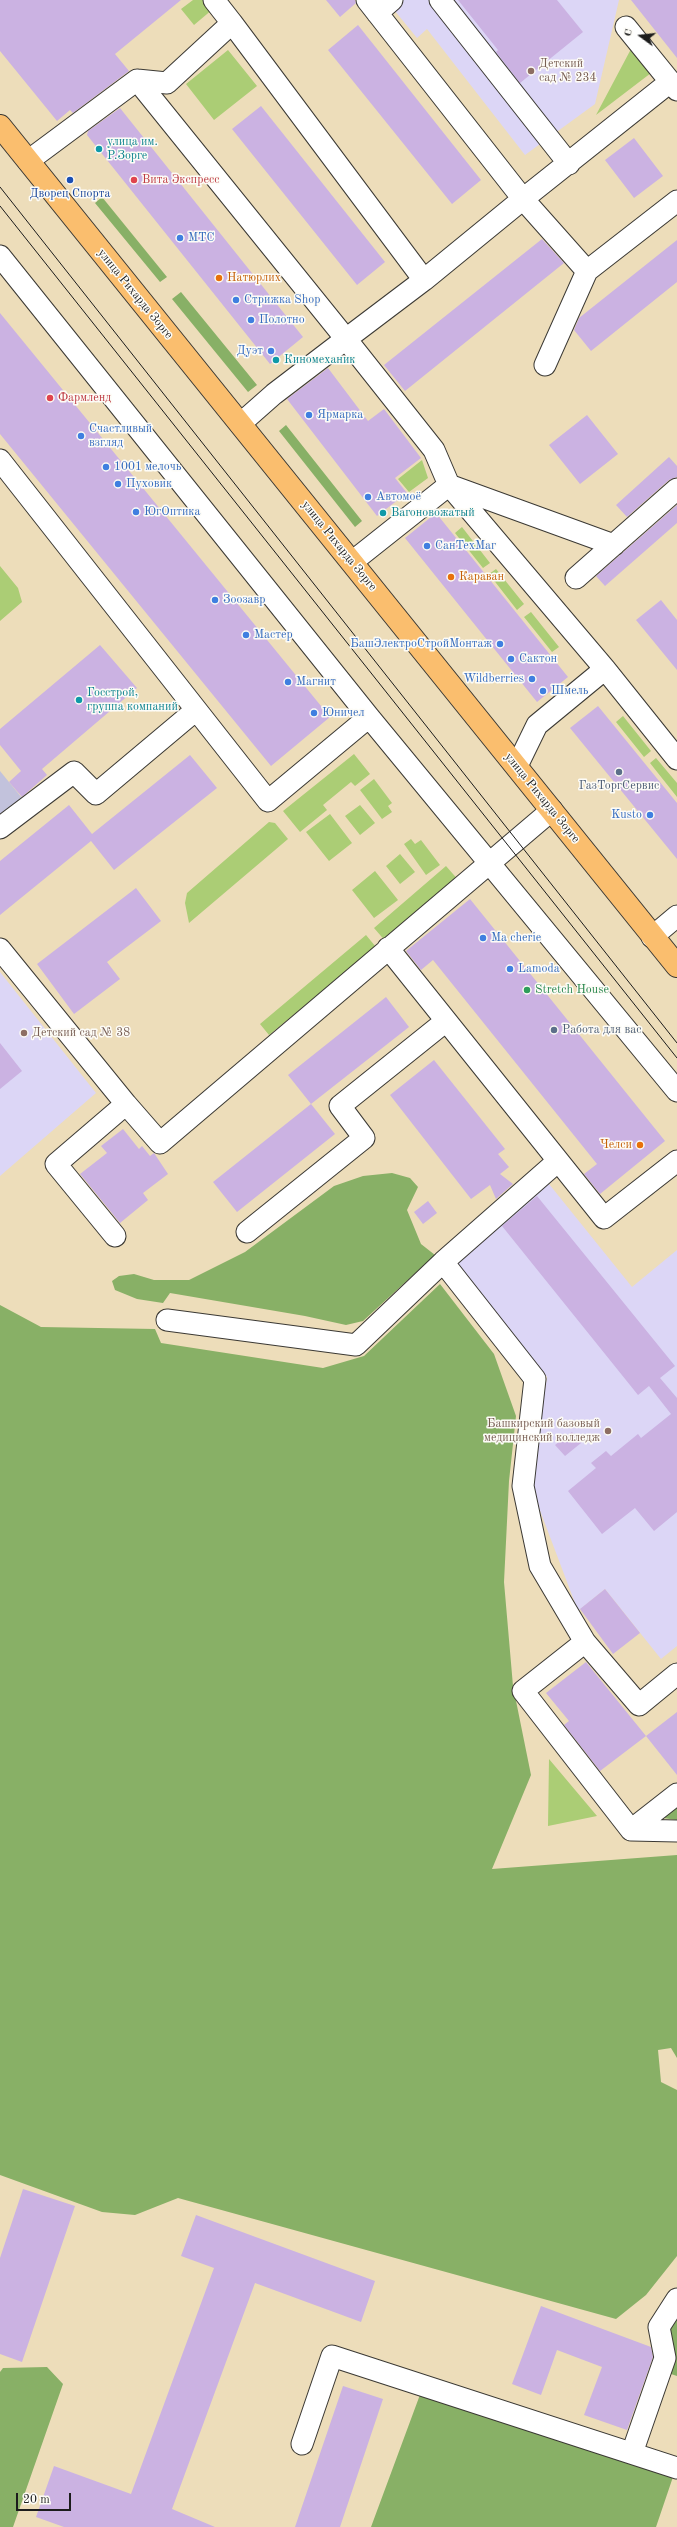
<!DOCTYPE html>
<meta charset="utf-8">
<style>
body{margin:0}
#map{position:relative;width:677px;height:2527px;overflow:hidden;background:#edddba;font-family:"Old Standard TT",serif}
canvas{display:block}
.north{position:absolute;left:621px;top:16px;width:40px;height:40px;-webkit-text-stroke:3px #fdfcf7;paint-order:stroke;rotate:285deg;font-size:11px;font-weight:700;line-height:16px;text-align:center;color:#1c1c1c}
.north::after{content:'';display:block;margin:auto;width:14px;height:18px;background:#1c1c1c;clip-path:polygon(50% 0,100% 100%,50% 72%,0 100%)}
.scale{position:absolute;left:16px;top:2493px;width:55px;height:18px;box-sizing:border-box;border:2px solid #1c1c1c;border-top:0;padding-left:5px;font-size:12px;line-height:14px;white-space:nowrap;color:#1c1c1c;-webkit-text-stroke:3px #fdfcf7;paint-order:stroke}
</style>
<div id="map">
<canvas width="677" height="2527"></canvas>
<div class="north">С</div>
<div class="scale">20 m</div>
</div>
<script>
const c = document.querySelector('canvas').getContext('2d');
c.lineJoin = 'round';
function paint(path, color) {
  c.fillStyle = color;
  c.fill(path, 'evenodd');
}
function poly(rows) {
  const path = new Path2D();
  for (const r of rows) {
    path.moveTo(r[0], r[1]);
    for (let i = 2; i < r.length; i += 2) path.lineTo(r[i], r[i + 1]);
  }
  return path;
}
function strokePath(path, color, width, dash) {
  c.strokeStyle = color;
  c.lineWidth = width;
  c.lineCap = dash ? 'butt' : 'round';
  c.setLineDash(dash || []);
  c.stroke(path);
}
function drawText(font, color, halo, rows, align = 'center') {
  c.font = font + ' "Old Standard TT",serif';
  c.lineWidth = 3;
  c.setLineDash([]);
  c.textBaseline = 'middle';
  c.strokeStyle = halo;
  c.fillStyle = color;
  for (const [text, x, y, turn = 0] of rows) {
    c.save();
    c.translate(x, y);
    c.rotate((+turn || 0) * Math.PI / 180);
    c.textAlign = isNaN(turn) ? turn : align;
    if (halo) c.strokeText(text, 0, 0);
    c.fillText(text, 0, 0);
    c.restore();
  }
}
paint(poly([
 [386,0,619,0,595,104,525,155,427,29,417,38],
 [0,972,96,1093,0,1176],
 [545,1179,632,1287,677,1250,677,1646,661,1659,605,1589,578,1611,530,1484,547,1377,450,1257]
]), '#dcd6f6');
paint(poly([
 [0,771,22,798,0,815]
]), '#c2c2dc');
paint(poly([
 [193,0,206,0,213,9,194,25,181,9],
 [631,49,651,73,596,115],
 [228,50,257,86,214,120,186,84],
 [422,460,428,478,409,492,398,479],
 [462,527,490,563,483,568,455,533],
 [0,566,18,588,22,602,0,621],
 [496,569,524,604,517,610,489,574],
 [531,612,559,647,552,652,524,617],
 [623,716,651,751,644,757,616,722],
 [354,754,370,774,355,786,351,782,323,805,327,810,300,832,283,811],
 [656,758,677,783,677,797,650,763],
 [374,779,392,803,388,806,392,812,382,819,360,790],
 [360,805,375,823,360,835,345,816],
 [330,814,352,843,329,861,306,832],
 [269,822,275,823,288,839,189,923,185,903,187,893],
 [411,839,415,844,421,840,440,865,426,875,404,844],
 [400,854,415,872,400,884,386,866],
 [446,866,460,882,387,943,374,928],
 [375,871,398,900,374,918,352,890],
 [366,935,376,947,269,1035,260,1024],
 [549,1759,597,1816,548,1826]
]), '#abcd75');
paint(poly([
 [102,197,167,277,160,282,95,203],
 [181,292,257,385,248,392,172,299],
 [286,425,362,521,355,527,279,431],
 [392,1173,410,1178,418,1187,407,1210,421,1244,435,1255,363,1321,346,1325,305,1316,170,1293,163,1303,137,1299,115,1290,112,1281,119,1276,134,1274,154,1280,189,1280,245,1252,334,1186,363,1176],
 [440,1284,494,1354,516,1416,509,1481,504,1582,513,1686,531,1775,492,1869,677,1855,677,2058,671,2048,658,2050,661,2082,677,2090,677,2256,646,2295,616,2319,178,2198,135,2215,102,2212,0,2175,0,1305,41,1327,155,1329,161,1343,323,1368,364,1356],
 [677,1807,677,1820,663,1818],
 [677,2315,677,2376,668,2373,668,2331],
 [47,2367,63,2384,13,2527,0,2527,0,2372,3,2368],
 [421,2392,675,2471,656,2527,371,2527]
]), '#88b066');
paint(poly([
 [0,0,181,0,115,54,129,71,73,113,70,110,57,121,0,51],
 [326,0,355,0,356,3,340,17],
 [458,0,557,0,583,32,520,83,496,52,498,50],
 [631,0,677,0,677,58],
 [358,25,481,180,452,204,328,50],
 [261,106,385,262,357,285,232,129],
 [120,108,303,337,270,364,87,135,88,131],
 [634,138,663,176,634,198,605,160],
 [542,239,564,263,405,391,384,365],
 [677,240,677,282,591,351,574,330,579,318],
 [0,313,330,717,271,766,0,434],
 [328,368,368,421,384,409,421,458,395,478,407,493,377,516,287,399],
 [587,415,618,454,580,484,549,445],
 [669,457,677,466,677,477,669,480,627,517,616,505],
 [677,505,677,523,605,586,596,576],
 [436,513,568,677,537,702,405,538],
 [661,600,677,620,677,670,636,620],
 [100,645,137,688,42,769,47,775,22,797,9,782,21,771,0,745,0,729],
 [598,706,677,803,677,859,570,728],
 [190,755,217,788,114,870,91,841,0,915,0,861,69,805,92,834],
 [136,888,161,921,107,962,120,979,74,1014,37,964],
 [470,899,665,1141,600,1194,584,1174,597,1164,433,960,421,970,406,951],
 [386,997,409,1027,311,1104,288,1075],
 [0,1043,22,1071,0,1089],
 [434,1060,505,1149,498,1154,509,1167,500,1174,513,1184,496,1199,490,1185,471,1199,390,1095],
 [311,1104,335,1134,237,1212,213,1182],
 [123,1129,139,1149,142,1146,150,1156,154,1153,168,1174,143,1193,148,1200,120,1223,80,1174,107,1153,101,1146],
 [537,1196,675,1366,660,1378,677,1398,677,1512,654,1531,635,1508,602,1534,568,1491,596,1468,591,1463,606,1451,611,1456,638,1434,641,1438,671,1414,649,1386,638,1395,502,1226],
 [428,1201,437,1213,423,1224,414,1212],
 [572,1432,581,1443,565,1456,555,1445],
 [605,1589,640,1633,613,1654,580,1609],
 [586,1662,646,1736,600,1771,564,1725,569,1721,546,1693],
 [677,1712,677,1775,646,1736],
 [23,2189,75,2206,22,2362,0,2354,0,2258],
 [196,2215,375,2281,361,2322,255,2283,172,2509,215,2527,64,2527,36,2517,54,2466,131,2494,214,2268,181,2256],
 [541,2306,651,2347,653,2357,627,2430,584,2415,602,2367,557,2350,541,2395,512,2384],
 [343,2386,383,2399,340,2527,295,2527]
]), '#cbb2e2');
const minor = poly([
 [367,0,523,199,424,280],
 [440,0,569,164],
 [377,13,392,0],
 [232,23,424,280,346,339,434,450,449,485,605,669,677,759],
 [626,27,677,90],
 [137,80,346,339,274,394,240,424],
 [28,161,137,80,167,83,232,23,214,0],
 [0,256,369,717,677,1091],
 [587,271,677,201],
 [545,365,587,271,523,199,670,82],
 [0,460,268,801,369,717],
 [352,562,449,485,614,545],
 [576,578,677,489],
 [517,766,537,725,605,669],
 [0,828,74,772,96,794,196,710],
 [652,937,677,916],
 [388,948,604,1218,677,1161],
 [0,949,126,1104,56,1164,115,1236],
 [126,1104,160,1143,552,810],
 [247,1232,364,1138,340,1106,446,1021],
 [443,1262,535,1379,523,1486,540,1566,585,1642],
 [167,1320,356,1345,443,1262,558,1161],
 [677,1674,639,1705,585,1642,523,1691,631,1830,677,1794],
 [631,1830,677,1831],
 [302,2444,332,2356,677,2468],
 [632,2453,665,2358,659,2327,677,2299]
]);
const major = poly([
 [0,126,677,966]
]);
strokePath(minor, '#3b3934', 23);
strokePath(major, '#3b3934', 24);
strokePath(minor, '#fff', 21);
strokePath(major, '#fabe6e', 22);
strokePath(poly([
 [0,187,677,1043],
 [0,206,677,1058]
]), '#1c1c1c', 1);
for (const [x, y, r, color] of [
 [531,71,4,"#8d6e63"],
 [99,149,4,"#0f9aa8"],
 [70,180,4,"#1a4fb4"],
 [134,180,4,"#e0444e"],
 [180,238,4,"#3f7fe0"],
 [219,278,4,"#e8710a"],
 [236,300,4,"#3f7fe0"],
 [251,320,4,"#3f7fe0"],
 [271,351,4,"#3f7fe0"],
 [276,360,4,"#0f9aa8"],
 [50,398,4,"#e0444e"],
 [309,415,4,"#3f7fe0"],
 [81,436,4,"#3f7fe0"],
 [106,467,4,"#3f7fe0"],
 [118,484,4,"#3f7fe0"],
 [368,497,4,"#3f7fe0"],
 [136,512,4,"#3f7fe0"],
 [383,513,4,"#0f9aa8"],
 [427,546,4,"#3f7fe0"],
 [451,577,4,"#e8710a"],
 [215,600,4,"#3f7fe0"],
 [246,635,4,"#3f7fe0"],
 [500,644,4,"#3f7fe0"],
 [511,659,4,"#3f7fe0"],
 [532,679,4,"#3f7fe0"],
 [288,682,4,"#3f7fe0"],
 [543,691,4,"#3f7fe0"],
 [79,700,4,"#0f9aa8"],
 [314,713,4,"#3f7fe0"],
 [619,772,4,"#5c6f8a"],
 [650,815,4,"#3f7fe0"],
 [483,938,4,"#3f7fe0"],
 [510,969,4,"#3f7fe0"],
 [527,990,4,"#2e9e5b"],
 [554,1030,4,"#5c6f8a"],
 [24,1033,4,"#8d6e63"],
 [640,1145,4,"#e8710a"],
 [608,1431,4,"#8d6e63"]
]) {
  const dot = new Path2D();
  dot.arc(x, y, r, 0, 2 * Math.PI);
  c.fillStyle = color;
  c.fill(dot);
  strokePath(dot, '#fdfcf7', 1.5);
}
drawText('12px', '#785e54', '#fdfcf7', [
 ["Детский",539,64],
 ["сад № 234",539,78],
 ["Детский сад № 38",32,1033],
 ["Башкирский базовый",600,1424,"right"],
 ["медицинский колледж",600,1438,"right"]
], 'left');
drawText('12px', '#0d838f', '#fdfcf7', [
 ["улица им.",107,142],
 ["Р.Зорге",107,156],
 ["Киномеханик",284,360],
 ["Вагоновожатый",391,513],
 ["Госстрой,",87,693],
 ["группа компаний",87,707]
], 'left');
drawText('12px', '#be3a42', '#fdfcf7', [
 ["Вита Экспресс",142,180],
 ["Фармленд",58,398]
], 'left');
drawText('12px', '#164399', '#fdfcf7', [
 ["Дворец Спорта",70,194]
]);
drawText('12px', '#366cbe', '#fdfcf7', [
 ["МТС",188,238],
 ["Стрижка Shop",244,300],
 ["Полотно",259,320],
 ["Дуэт",263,351,"right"],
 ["Ярмарка",317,415],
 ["Счастливый",89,429],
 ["взгляд",89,443],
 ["1001 мелочь",114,467],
 ["Пуховик",126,484],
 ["Автомоё",376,497],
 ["ЮгОптика",144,512],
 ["СанТехМаг",435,546],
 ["Зоозавр",223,600],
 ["Мастер",254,635],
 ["БашЭлектроСтройМонтаж",492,644,"right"],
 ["Сактон",519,659],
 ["Wildberries",524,679,"right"],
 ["Магнит",296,682],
 ["Шмель",551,691],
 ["Юничел",322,713],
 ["Kusto",642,815,"right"],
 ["Ma cherie",491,938],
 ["Lamoda",518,969]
], 'left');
drawText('12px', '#c56008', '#fdfcf7', [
 ["Натюрлих",227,278],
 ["Караван",459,577],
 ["Челси",632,1145,"right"]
], 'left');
drawText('12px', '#1c1c1c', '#fdfcf7', [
 ["улица Рихарда Зорге",135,294,51],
 ["улица Рихарда Зорге",339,546,51],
 ["улица Рихарда Зорге",542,798,51]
]);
drawText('12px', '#4e5e75', '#fdfcf7', [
 ["ГазТоргСервис",619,786],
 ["Работа для вас",562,1030,"left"]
]);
drawText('12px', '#27864d', '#fdfcf7', [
 ["Stretch House",535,990]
], 'left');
</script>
